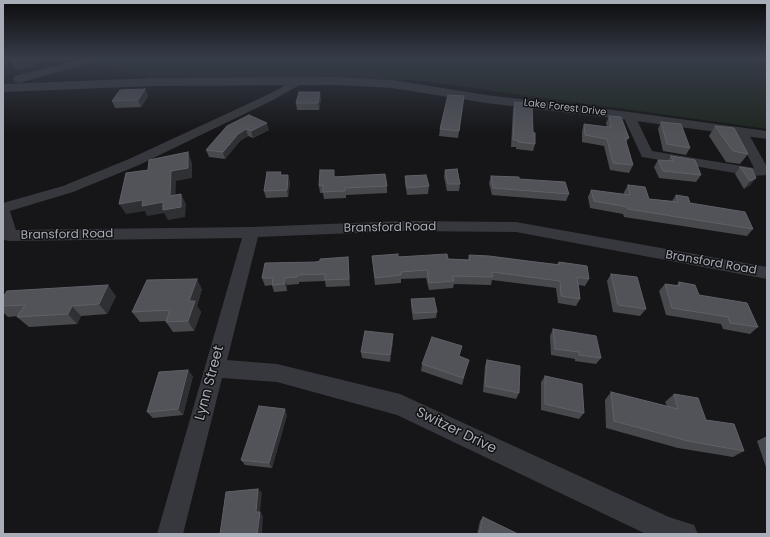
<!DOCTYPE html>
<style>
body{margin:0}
#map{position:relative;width:770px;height:537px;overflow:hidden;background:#161618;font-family:Poppins,sans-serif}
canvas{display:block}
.frame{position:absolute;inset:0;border:4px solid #a8adb8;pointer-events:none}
</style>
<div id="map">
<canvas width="770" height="537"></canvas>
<div class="frame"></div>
</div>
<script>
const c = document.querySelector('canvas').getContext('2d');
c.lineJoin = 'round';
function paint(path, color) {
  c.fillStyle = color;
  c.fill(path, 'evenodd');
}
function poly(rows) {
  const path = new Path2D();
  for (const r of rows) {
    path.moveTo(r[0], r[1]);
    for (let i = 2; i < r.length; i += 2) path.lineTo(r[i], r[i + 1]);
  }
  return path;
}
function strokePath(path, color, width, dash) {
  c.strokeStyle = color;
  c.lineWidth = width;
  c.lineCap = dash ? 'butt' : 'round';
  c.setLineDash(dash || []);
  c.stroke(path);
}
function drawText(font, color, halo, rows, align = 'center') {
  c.font = font + ' Poppins,sans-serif';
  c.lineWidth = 3;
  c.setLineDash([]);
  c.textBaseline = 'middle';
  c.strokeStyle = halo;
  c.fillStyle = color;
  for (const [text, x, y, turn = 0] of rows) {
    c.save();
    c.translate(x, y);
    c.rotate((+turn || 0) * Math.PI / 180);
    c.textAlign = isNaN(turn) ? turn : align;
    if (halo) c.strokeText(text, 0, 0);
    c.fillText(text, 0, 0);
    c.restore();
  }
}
paint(poly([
 [95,59,767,59,767,129,424,81,335,77,149,78,98,65]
]), '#1e261f');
paint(poly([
 [299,78,304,81,303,83,273,100,139,165,73,192,10,211,16,230,251,227,404,221,516,222,767,267,767,279,516,232,404,231,258,237,227,360,277,364,400,394,669,517,694,525,698,534,646,534,397,415,277,382,222,378,183,534,157,534,242,238,10,241,4,240,3,238,3,203,63,186,129,159,265,96,299,78],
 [629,113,633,114,635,116,652,151,754,168,736,132,738,129,746,129,767,167,767,175,752,176,642,157,623,116,625,114,629,113]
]), '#37383d');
paint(poly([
 [82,59,90,59,92,61,90,63,19,83,15,82,13,79,15,76,82,59],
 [337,77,392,80,486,95,629,112,767,131,767,139,629,120,486,103,392,88,337,85,154,86,3,92,3,84,154,78,337,77]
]), '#37383d');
paint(poly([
 [145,89,148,96,141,107,115,108,112,101],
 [464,96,458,138,439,136,440,129],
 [321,99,319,110,297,110,296,103],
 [515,102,533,132,535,144,533,151,516,149,516,147,511,147,513,109],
 [609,116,629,138,626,142,633,165,629,173,610,170,604,146,582,142,582,131,584,124,607,127,606,123],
 [661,122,690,148,686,155,663,151,658,129],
 [227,126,269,130,253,138,248,136,240,141,225,159,209,157,206,150],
 [715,126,748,154,740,164,726,162,709,136],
 [671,156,701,175,696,182,659,178,654,167,658,160,668,161],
 [740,167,756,178,750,185,744,189,735,174],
 [445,170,460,184,459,191,447,191,444,177],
 [281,172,281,175,290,182,288,197,266,198,264,191],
 [405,176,429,186,428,194,407,195,405,183],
 [491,176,519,179,569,194,566,201,492,195,489,183],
 [335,177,387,186,387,193,346,195,346,198,324,199,323,193,320,193,319,186],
 [628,185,649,199,672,201,676,195,690,203,753,229,747,236,624,217,623,214,590,208,588,197,591,190,624,194,624,192],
 [469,255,557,264,559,262,589,279,585,286,579,285,580,299,576,306,558,303,556,288,492,280,491,285,454,284,453,288,429,290,426,278,401,279,401,283,375,285,372,256,468,260],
 [348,257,350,286,326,287,325,281,299,282,299,284,287,285,287,291,274,292,272,285,265,286,262,278,316,262],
 [611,274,646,309,640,316,613,312,607,281],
 [679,282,699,295,758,327,750,334,723,329,721,324,666,315,659,291,665,284,676,286],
 [202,289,197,306,201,312,194,331,173,332,166,322,166,321,140,322,132,312],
 [116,296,107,314,81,316,77,324,29,327,17,317,18,316,8,317,3,312,3,297],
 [411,299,437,312,436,318,413,320,411,306],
 [553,329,601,358,596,364,575,361,575,359,551,355,550,336],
 [393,341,390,362,362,358,361,352],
 [459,357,469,360,462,385,421,371,422,364],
 [487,360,519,393,516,399,483,392,485,366],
 [193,376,183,415,153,418,147,412],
 [545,376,584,413,579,419,541,410,541,382],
 [611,392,667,406,665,402,674,394,744,451,733,457,678,448,606,428,605,400],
 [287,415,272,468,245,465,241,460],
 [767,436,767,470,757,441],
 [483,517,518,534,477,534,480,521]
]), '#47494d');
paint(poly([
 [30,59,36,59,35,67,16,70,11,62],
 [145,89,148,96,141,107,138,100],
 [320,92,321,99,319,110,318,103],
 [267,123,269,130,253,138,251,131],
 [246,129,248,136,240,141,225,159,223,152,238,134],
 [188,152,192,163,192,178,176,181,175,206,170,196,171,171],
 [288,175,290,182,288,197,287,190],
 [756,178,750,185,744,189,750,181],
 [181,194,186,204,185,217,168,220,164,213,147,216,145,211,126,214,119,204],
 [285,278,287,285,287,291,285,284],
 [197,279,202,289,197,306,201,312,194,331,188,321,189,301],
 [108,285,116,296,107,314,99,304],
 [72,306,81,316,77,324,68,314],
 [393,334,393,341,390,362,390,355],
 [188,370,193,376,183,415,178,409],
 [285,409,287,415,272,468,269,463],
 [258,489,262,493,260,512,263,516,262,534,257,534,256,512]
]), '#2f3033');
const building = poly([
 [11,59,30,59,11,62,11,59],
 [145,89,138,100,112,101,120,90,145,89],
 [299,92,320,92,318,103,296,103,299,92],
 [448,95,464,96,459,131,440,129,448,95],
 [515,102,532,104,533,132,535,133,535,144,518,142,518,140,513,140,515,102],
 [249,115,267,123,251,131,246,129,238,134,223,152,206,150,227,126,249,115],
 [609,116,621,117,629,138,625,138,633,165,613,163,607,139,585,135,584,124,608,127,611,127,609,116],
 [661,122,681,124,690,148,667,144,661,122],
 [715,126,734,128,748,154,733,151,715,126],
 [188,152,188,168,171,171,170,196,181,194,181,207,163,210,163,202,142,206,143,200,119,204,126,173,148,170,149,160,188,152],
 [671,156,695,160,701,175,663,171,658,160,673,161,671,156],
 [740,167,752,169,756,178,750,181,740,167],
 [457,169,460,184,448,184,445,170,457,169],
 [320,170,334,170,334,177,385,174,387,186,345,188,345,191,323,192,323,185,319,186,320,170],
 [267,172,281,172,280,175,288,175,287,190,264,191,267,172],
 [426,175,429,186,407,188,405,176,426,175],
 [491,176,519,177,519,179,565,182,569,194,493,188,491,176],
 [628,185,645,187,649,199,678,202,676,195,688,197,690,203,745,212,753,229,628,209,627,207,594,201,591,190,630,195,628,185],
 [398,254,398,257,447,254,448,259,470,260,469,255,489,256,559,265,559,262,587,266,589,279,577,277,580,299,561,296,560,281,492,272,493,277,453,276,454,281,429,283,427,270,401,272,401,275,375,278,372,256,398,254],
 [348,257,349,279,325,280,325,274,297,275,297,277,285,278,285,284,272,285,273,278,262,278,265,263,316,262,320,261,320,259,348,257],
 [611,274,637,277,646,309,618,305,611,274],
 [197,279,189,301,195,301,188,321,166,322,170,310,132,312,147,280,197,279],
 [679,282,695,285,699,295,747,303,758,327,730,323,728,317,672,308,665,284,680,286,679,282],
 [108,285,99,304,72,306,68,314,17,317,25,305,3,306,3,297,7,291,108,285],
 [434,298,437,312,414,313,411,299,434,298],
 [553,329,596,336,601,358,579,355,579,352,555,349,553,329],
 [365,331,393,334,390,355,361,352,365,331],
 [432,337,462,346,459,356,469,360,463,378,422,364,432,337],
 [487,360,520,366,519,393,485,386,487,360],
 [188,370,178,409,147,412,159,372,188,370],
 [545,376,582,384,584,413,545,404,545,376],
 [611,392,678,409,674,394,698,398,706,420,734,424,744,451,688,441,614,421,611,392],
 [259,406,285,409,269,463,241,460,259,406],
 [258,489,256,512,260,512,257,534,220,534,226,492,258,489],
 [483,517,518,534,479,534,483,517]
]);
paint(building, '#525359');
strokePath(building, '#5f6168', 1);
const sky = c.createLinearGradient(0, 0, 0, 134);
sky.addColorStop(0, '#0c0c0d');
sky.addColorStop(0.44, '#363c48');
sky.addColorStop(1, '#363c4800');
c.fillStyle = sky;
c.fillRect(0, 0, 770, 134);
drawText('10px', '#a8adb8', '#111113', [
 ["Lake Forest Drive",565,108,7]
]);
drawText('12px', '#a8adb8', '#111113', [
 ["Bransford Road",390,228,-1],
 ["Bransford Road",67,235,-1],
 ["Bransford Road",711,263,10]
]);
drawText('14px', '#a8adb8', '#111113', [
 ["Lynn Street",210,383,-75],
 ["Switzer Drive",456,431,26]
]);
</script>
